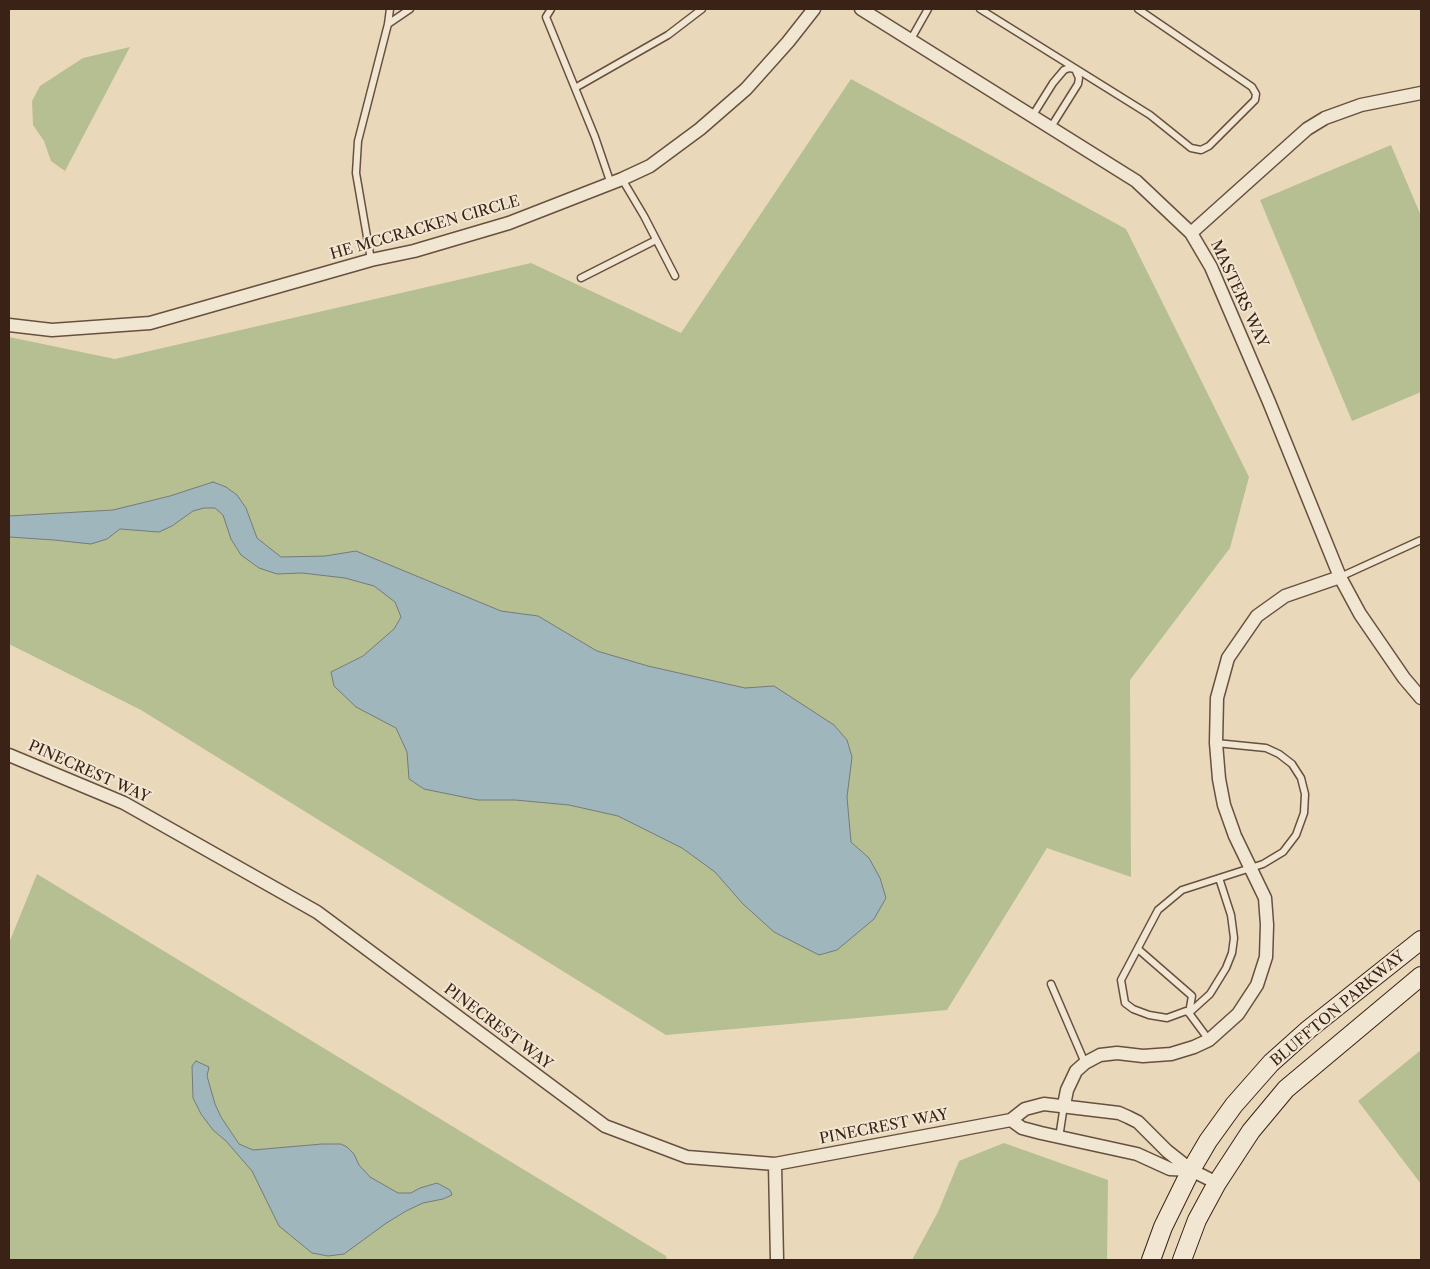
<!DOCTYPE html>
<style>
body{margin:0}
#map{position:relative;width:1430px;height:1269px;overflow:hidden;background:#ead8ba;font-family:"Libre Caslon Text",serif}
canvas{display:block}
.frame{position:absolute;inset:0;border:10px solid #3b2216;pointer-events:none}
</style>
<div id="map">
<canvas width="1430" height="1269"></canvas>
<div class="frame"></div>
</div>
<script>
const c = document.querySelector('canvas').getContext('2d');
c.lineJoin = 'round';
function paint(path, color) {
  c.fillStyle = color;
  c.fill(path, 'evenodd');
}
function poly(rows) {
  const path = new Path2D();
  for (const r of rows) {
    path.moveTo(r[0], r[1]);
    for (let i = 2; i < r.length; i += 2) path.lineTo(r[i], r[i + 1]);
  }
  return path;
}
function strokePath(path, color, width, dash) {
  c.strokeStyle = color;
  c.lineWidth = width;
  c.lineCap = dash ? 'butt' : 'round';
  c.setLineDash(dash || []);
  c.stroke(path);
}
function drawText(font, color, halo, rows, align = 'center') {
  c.font = font + ' "Libre Caslon Text",serif';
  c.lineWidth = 4;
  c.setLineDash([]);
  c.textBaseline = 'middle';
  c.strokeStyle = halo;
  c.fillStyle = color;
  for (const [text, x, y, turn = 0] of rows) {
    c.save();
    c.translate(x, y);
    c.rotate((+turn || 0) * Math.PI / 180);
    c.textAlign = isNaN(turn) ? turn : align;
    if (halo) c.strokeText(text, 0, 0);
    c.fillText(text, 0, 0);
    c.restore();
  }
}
paint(poly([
 [130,47,65,171,51,161,44,141,33,125,32,101,40,86,83,58],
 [851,79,1126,229,1249,477,1230,548,1130,680,1131,877,1047,848,947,1010,666,1035,141,710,9,644,9,337,115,359,531,263,681,333],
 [1391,145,1421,216,1421,392,1352,421,1260,200],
 [37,874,666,1256,667,1260,9,1260,9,943],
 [1421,1050,1421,1184,1358,1101],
 [1004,1143,1108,1180,1107,1260,912,1260,938,1212,959,1161]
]), '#b6bf91');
const water = poly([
 [213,482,226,487,237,495,246,508,257,538,281,557,325,556,356,551,501,611,538,616,597,651,648,666,745,688,774,686,834,725,847,740,852,757,847,797,851,842,869,858,880,878,886,898,874,919,837,950,819,955,774,932,743,904,715,872,682,848,618,816,569,805,515,800,478,800,424,789,409,779,407,752,396,728,356,707,334,686,331,672,363,656,394,629,401,617,395,602,374,586,345,578,302,573,277,574,259,568,241,555,231,539,223,515,215,508,204,508,193,511,172,526,159,532,120,529,107,539,91,544,54,540,9,537,9,516,113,510,170,496,213,482],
 [196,1061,209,1067,207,1076,215,1104,221,1117,239,1144,253,1150,322,1144,341,1144,347,1147,354,1154,359,1165,370,1177,398,1193,411,1193,420,1188,437,1183,450,1190,452,1195,443,1199,423,1203,406,1211,385,1224,344,1254,328,1256,312,1253,279,1226,252,1171,226,1141,213,1130,201,1114,193,1098,192,1066,196,1061]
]);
paint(water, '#9eb6bc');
strokePath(water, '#767b7a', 1);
const lane = poly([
 [551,9,546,17,595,137,611,184],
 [980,9,1150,115,1191,148,1201,150,1209,146,1255,100,1256,94,1252,87,1138,9],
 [388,24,410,9],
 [911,39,928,9],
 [575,88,668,35,702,9],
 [1033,115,1053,83,1064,70,1069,68,1075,69,1079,78,1078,84,1051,127],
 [622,179,644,216,675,276],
 [371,260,356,173,358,141,388,24,390,9],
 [581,278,656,240],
 [1340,577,1421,540],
 [1138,949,1192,996,1189,1013],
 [1051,984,1085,1063],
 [1189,1013,1210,994,1226,968,1232,953,1234,938,1231,915,1219,878],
 [1209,1040,1189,1013,1186,1011,1167,1018,1149,1015,1133,1009,1125,1003,1121,980,1158,910,1182,890,1263,864,1283,852,1296,835,1304,813,1305,794,1301,778,1292,764,1279,754,1266,748,1216,743],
 [1059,1138,1064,1105]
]);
const street = poly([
 [861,9,1136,181,1191,233,1211,267,1269,402,1340,577,1360,614,1404,678,1421,698],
 [1191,233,1307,129,1325,118,1361,105,1421,93],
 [9,325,52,330,150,323,371,260,414,251,509,223,622,179,650,166,700,129,746,89,788,42,814,9],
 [9,755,124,803,317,912,605,1126,687,1157,775,1164,1011,1120,1025,1109,1044,1104,1119,1113,1128,1117,1138,1122,1167,1151,1191,1170,1217,1183],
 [1064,1105,1067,1090,1076,1071,1085,1063,1100,1055,1117,1053,1143,1056,1171,1054,1194,1047,1209,1040,1238,1014,1257,985,1266,957,1267,925,1265,898,1235,836,1224,805,1219,779,1216,743,1217,698,1228,658,1257,616,1285,596,1340,577],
 [1011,1120,1022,1128,1041,1133,1137,1154,1170,1169,1191,1170],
 [775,1164,777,1260]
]);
const secondary = poly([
 [1151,1260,1163,1227,1191,1170,1208,1141,1234,1105,1271,1063,1309,1029,1421,940],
 [1182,1260,1197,1220,1217,1183,1251,1131,1286,1089,1421,976]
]);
strokePath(lane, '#67503f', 9);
strokePath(street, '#67503f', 15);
strokePath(secondary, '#3b2216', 20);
strokePath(lane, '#f1e6d2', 6);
strokePath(street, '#f1e6d2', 12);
strokePath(secondary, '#f1e6d2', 18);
drawText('15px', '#3b2216', '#f1e6d2', [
 ["HE MCCRACKEN CIRCLE",425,228,-16],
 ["MASTERS WAY",1239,294,65],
 ["PINECREST WAY",89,772,24],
 ["BLUFFTON PARKWAY",1338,1009,-40],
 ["PINECREST WAY",498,1027,37],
 ["PINECREST WAY",884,1127,-11]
]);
</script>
